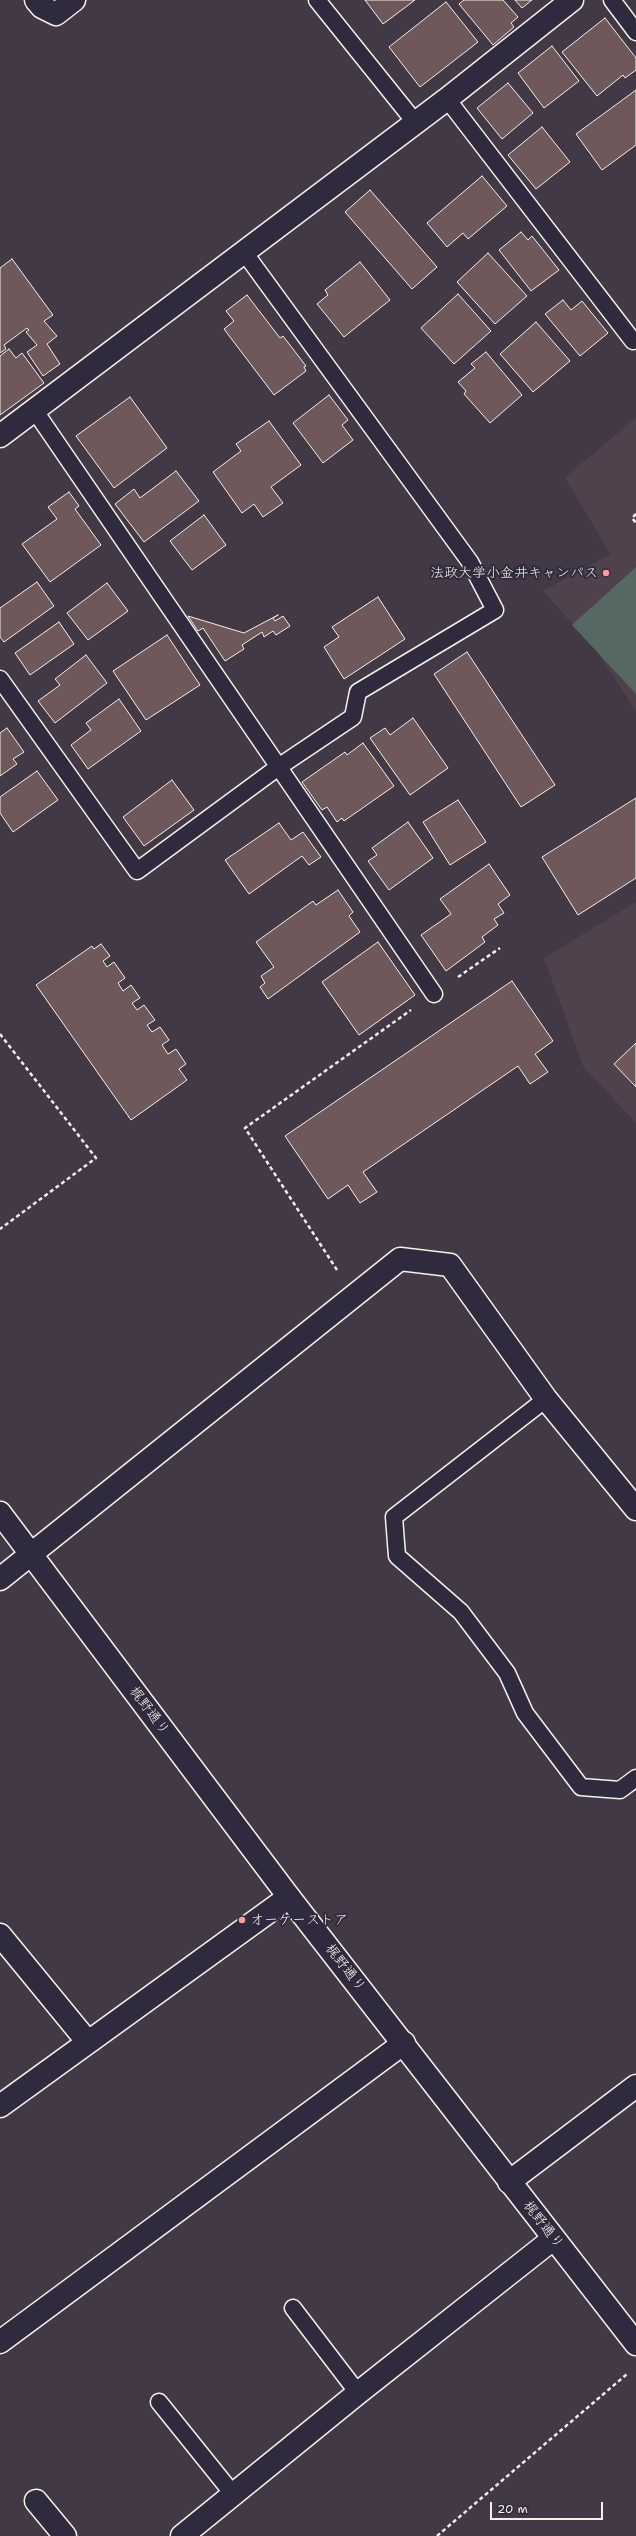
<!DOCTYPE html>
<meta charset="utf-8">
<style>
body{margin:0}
#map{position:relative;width:636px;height:2536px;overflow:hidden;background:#423846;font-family:"Shantell Sans",sans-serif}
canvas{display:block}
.scale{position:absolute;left:490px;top:2502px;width:113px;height:18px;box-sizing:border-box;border:2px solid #f4f1e8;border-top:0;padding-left:5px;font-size:12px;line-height:14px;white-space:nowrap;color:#f4f1e8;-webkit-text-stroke:3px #2f2a3d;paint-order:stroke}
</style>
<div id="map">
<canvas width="636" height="2536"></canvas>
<div class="scale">20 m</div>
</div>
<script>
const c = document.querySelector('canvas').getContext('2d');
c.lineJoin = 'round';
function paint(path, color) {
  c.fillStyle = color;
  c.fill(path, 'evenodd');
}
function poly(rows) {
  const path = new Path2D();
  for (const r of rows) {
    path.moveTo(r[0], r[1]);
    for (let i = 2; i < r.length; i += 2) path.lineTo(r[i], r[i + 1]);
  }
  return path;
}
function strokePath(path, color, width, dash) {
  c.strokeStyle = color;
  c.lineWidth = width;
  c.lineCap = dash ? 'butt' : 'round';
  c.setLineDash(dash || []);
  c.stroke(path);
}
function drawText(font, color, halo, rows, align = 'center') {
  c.font = font + ' "Shantell Sans","Klee One",sans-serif';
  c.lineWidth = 4;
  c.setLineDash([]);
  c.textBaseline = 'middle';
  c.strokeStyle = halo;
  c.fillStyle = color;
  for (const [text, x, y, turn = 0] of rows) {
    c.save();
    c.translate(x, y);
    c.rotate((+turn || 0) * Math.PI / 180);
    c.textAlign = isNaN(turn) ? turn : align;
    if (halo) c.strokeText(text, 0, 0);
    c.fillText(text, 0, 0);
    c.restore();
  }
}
paint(poly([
 [636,418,636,711,598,653,543,591,610,554,565,477],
 [636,902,636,1123,583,1066,544,958]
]), '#4f424d');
paint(poly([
 [636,567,636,694,572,625]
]), '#566861');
const building = poly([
 [365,0,415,0,383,24,365,0],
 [464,0,503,0,518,17,511,23,514,27,493,45,459,4,464,0],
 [515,0,532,0,522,8,515,0],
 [446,2,478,42,420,87,389,47,446,2],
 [605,18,636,58,636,70,625,78,623,75,597,96,562,52,605,18],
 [552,46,579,81,544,108,518,73,552,46],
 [508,83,533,113,502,139,477,108,508,83],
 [636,90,636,145,602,170,576,134,636,90],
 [542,127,570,162,536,189,508,155,542,127],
 [482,176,507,206,468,239,463,233,447,247,427,223,482,176],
 [370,190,437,267,412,289,345,212,370,190],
 [521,232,528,240,532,236,559,270,531,291,499,250,521,232],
 [488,253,527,296,495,324,457,282,488,253],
 [12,259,53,315,44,321,57,336,47,344,60,364,43,376,27,352,37,345,26,332,29,330,27,328,4,345,6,349,0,353,0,268,12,259],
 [360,262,390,300,344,337,317,304,328,295,325,290,360,262],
 [458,294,491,331,454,364,421,328,458,294],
 [247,295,280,338,283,336,306,366,304,367,306,371,274,395,224,329,234,321,226,311,247,295],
 [563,300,571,310,582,301,608,333,580,356,545,314,563,300],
 [536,322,570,361,533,392,500,354,536,322],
 [9,349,16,358,22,353,44,383,0,415,0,356,9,349],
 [486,352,522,395,490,423,464,394,466,391,458,382,475,368,471,364,486,352],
 [329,395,348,420,342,425,353,440,323,463,293,423,329,395],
 [130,397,167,448,114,488,76,436,130,397],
 [269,421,301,465,271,487,283,503,263,517,254,504,242,513,213,472,241,451,236,444,269,421],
 [176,471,199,501,144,542,115,504,134,489,140,498,176,471],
 [69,492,79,506,75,509,101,545,50,582,22,544,57,519,48,507,69,492],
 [204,515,226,545,192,570,170,541,204,515],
 [37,582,54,606,4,642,0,637,0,608,37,582],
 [107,583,128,611,88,640,67,613,107,583],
 [378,597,405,639,344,679,324,647,339,637,332,627,378,597],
 [278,615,273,618,275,621,283,616,290,626,276,635,273,631,264,637,262,632,242,645,244,649,225,661,203,628,198,631,188,616,244,633,278,615],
 [59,622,74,644,30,675,15,653,59,622],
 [167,635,200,685,146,720,113,671,167,635],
 [467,652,555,785,521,807,434,674,467,652],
 [86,655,107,683,55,723,38,701,60,685,55,679,86,655],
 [119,699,141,731,88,769,71,745,91,730,86,723,119,699],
 [413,718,448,768,410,795,370,738,385,728,390,735,413,718],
 [7,728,24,752,13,759,17,764,0,776,0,733,7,728],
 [363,743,394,786,344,821,342,818,337,822,327,807,322,810,302,782,345,752,347,755,363,743],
 [37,771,58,800,13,832,0,813,0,797,37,771],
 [172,780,194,810,144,846,123,817,172,780],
 [636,798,636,878,578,915,542,857,636,798],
 [458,800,486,842,450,865,423,822,458,800],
 [408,822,433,858,389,890,368,861,377,855,372,848,408,822],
 [279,823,291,840,303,832,321,857,309,865,302,856,249,894,225,860,279,823],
 [489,864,510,895,498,904,504,913,494,919,498,925,482,937,485,942,446,971,421,935,451,914,440,899,489,864],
 [338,890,353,912,349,916,360,932,268,999,260,987,265,983,261,976,274,967,256,942,313,901,316,905,338,890],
 [378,942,415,995,359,1035,322,982,378,942],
 [101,944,110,956,103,961,107,967,114,962,125,978,118,983,123,991,131,985,140,998,132,1003,137,1010,144,1005,155,1020,147,1025,152,1032,160,1027,169,1040,162,1045,168,1054,176,1049,186,1064,179,1069,187,1080,131,1120,36,985,92,946,94,949,101,944],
 [512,981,553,1041,535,1054,548,1072,530,1084,518,1066,363,1172,377,1192,360,1203,348,1185,328,1199,285,1136,512,981],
 [636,1043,636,1087,614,1064,636,1043]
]);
paint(building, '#6e585c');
strokePath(building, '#f4f1e8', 1);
const lane = poly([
 [317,0,415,122],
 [612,0,636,32],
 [447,99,633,341],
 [35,411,434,994],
 [0,679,137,871,277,768,353,717,358,692,495,610,470,562,244,252],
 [546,1399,394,1517,397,1556,461,1612,507,1673,525,1713,581,1787,620,1790,636,1778],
 [293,2308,358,2393],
 [159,2402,233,2494]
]);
const street = poly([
 [36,0,42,7,56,14,74,0],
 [0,436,447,99,572,0],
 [0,1579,400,1259,450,1265,546,1399,636,1509],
 [0,1935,87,2041],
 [0,2106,289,1897],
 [509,2182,636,2086],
 [0,2342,404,2043],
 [36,2501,65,2536],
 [182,2536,358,2393,553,2239]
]);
const secondary = poly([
 [0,1513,289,1897,636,2344]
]);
strokePath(lane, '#f4f1e8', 19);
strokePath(street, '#f4f1e8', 25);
strokePath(secondary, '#f4f1e8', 25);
strokePath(poly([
 [636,514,632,518,636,523],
 [458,977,500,948],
 [0,1034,96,1158,0,1229],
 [337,1270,245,1128,411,1010],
 [437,2536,627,2374]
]), '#f4f1e8', 2.5, [4, 3]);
strokePath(lane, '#2f2a3d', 16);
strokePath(street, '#2f2a3d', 22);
strokePath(secondary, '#2f2a3d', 22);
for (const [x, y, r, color] of [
 [606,573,4,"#ff9aa2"],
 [242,1920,4,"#ff9aa2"]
]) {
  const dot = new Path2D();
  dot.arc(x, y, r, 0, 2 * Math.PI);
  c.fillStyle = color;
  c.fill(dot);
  strokePath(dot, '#2f2a3d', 1.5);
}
drawText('14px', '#f4f1e8', '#2f2a3d', [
 ["法政大学小金井キャンパス",598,573],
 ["オーケーストア",250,1920,"left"]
], 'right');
drawText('14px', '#f4f1e8', '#2f2a3d', [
 ["梶野通り",149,1711,53],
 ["梶野通り",345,1968,52],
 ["梶野通り",543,2225,52]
]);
</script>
